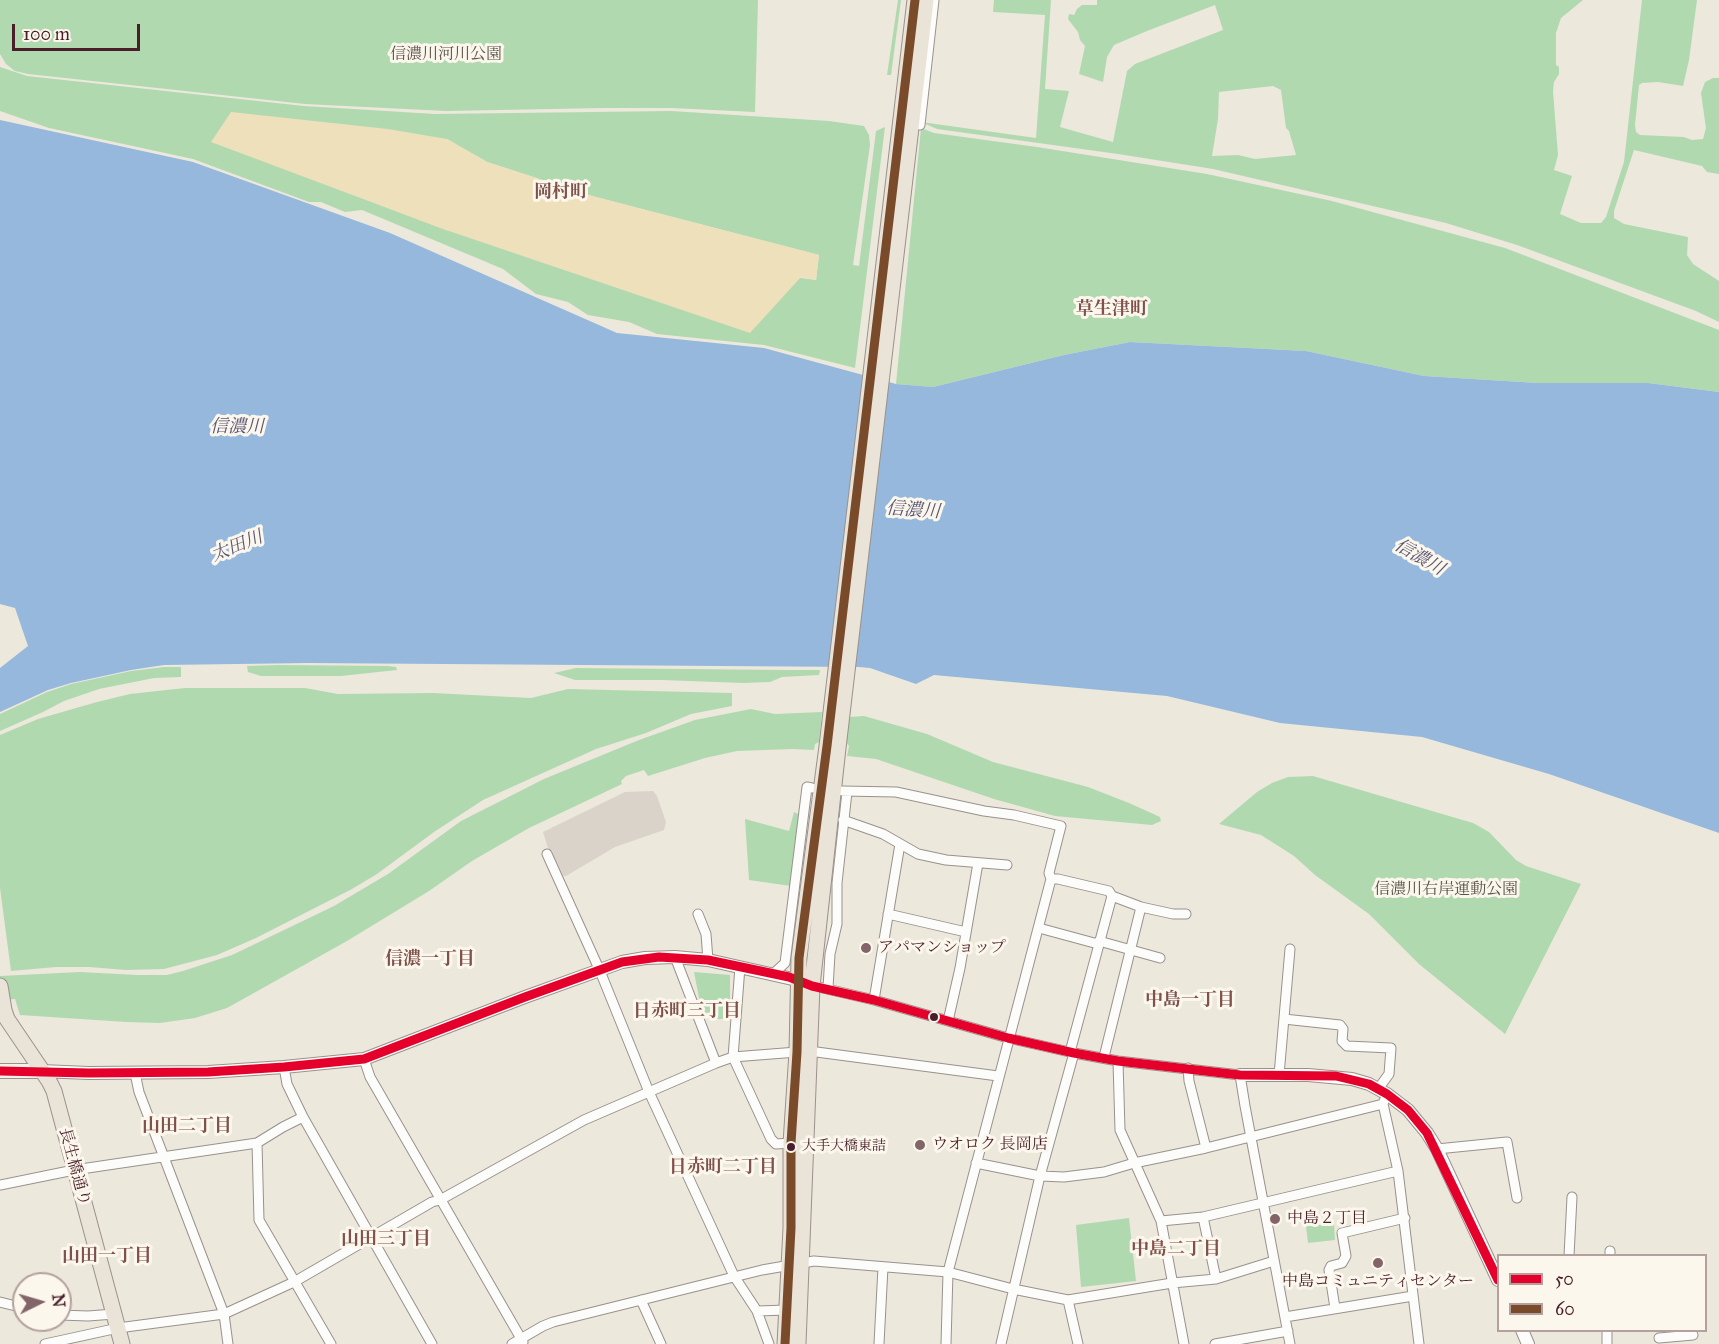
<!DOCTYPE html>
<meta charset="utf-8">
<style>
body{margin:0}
#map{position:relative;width:1719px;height:1344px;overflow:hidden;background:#ece8dc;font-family:"IM FELL Great Primer",serif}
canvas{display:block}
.legend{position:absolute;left:1497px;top:1254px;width:210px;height:78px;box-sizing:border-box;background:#fbf7ec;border:2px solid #b4a19f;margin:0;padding:8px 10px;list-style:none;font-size:18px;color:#4a1f2b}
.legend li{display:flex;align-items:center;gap:12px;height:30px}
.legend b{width:30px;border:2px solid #b4a19f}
.north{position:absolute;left:12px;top:1272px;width:60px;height:60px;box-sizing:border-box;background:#fbf7ec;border:2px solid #b4a19f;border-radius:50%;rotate:85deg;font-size:16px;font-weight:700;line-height:24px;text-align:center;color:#4a1f2b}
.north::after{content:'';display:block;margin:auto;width:21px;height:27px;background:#836569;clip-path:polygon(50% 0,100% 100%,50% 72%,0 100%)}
.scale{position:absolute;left:12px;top:24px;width:128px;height:27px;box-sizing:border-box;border:3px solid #4a1f2b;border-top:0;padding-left:8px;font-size:18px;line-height:21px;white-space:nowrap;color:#4a1f2b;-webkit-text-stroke:4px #fbf7ec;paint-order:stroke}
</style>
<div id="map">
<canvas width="1719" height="1344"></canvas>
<ul class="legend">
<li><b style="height:8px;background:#e4002b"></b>50</li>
<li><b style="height:8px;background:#7a4b2a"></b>60</li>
</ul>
<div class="north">N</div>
<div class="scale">100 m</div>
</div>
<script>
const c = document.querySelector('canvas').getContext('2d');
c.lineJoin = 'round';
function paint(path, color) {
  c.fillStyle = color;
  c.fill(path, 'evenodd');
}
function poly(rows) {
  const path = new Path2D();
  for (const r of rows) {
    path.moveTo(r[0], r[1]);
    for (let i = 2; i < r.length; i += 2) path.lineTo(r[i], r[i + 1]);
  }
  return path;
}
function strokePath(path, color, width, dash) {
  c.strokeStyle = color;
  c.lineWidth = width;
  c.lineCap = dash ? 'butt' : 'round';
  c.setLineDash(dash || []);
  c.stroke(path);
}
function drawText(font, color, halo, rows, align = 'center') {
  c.font = font + ' "IM FELL Great Primer","Noto Serif JP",serif';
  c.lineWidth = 6;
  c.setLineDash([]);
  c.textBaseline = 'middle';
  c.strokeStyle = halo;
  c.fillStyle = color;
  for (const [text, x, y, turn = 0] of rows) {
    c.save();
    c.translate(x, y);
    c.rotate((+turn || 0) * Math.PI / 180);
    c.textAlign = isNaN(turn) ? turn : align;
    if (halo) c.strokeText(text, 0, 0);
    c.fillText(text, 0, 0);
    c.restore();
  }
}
paint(poly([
 [653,791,657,796,666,822,664,830,615,847,566,876,563,876,551,850,548,848,543,832,625,792]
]), '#dad3c9');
paint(poly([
 [0,0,758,0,755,112,671,108,604,108,446,111,305,104,28,74,15,71,6,64,0,54],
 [898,0,901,0,891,75,887,75],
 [994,0,1051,0,1045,89,1069,91,1060,127,1113,142,1127,71,1135,64,1223,30,1215,5,1147,31,1114,45,1107,57,1103,82,1079,74,1085,46,1080,40,1078,32,1068,19,1069,14,1074,15,1077,9,1082,5,1097,5,1097,0,1583,0,1561,18,1556,33,1556,65,1559,67,1559,74,1554,82,1553,91,1558,155,1554,170,1572,176,1560,214,1581,223,1601,223,1606,217,1624,162,1642,0,1697,0,1689,60,1683,86,1658,82,1642,83,1639,85,1635,125,1636,132,1640,135,1684,137,1692,140,1703,139,1706,128,1701,93,1705,82,1713,78,1719,78,1719,174,1707,172,1702,166,1634,150,1614,211,1614,218,1624,224,1688,237,1687,255,1693,264,1719,281,1719,322,1696,311,1517,245,1446,223,1213,169,1118,154,937,129,921,122,1036,138,1045,15,993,12],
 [1273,86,1281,90,1286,128,1289,131,1296,155,1255,159,1238,155,1212,156,1218,119,1219,92],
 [0,67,27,76,304,106,435,114,671,111,829,121,864,126,869,135,870,145,853,265,859,266,876,131,885,127,855,368,764,345,657,334,629,322,588,315,568,302,536,294,503,269,362,210,345,212,321,202,309,202,193,159,49,128,0,111],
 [447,139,487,162,592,196,819,255,816,280,446,230,212,141],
 [921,128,934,133,1037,147,1207,174,1332,201,1505,248,1719,330,1719,392,1648,383,1538,383,1424,376,1306,351,1130,342,1064,355,933,387,896,384],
 [277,665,388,666,396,667,397,670,341,676,261,676,248,672,247,666],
 [164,667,181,667,181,677,154,678,99,689,64,701,43,712,0,731,0,714,47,692,71,684,131,671],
 [576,668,787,670,820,670,819,675,782,677,770,682,743,683,662,680,575,680,554,673],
 [185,688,305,688,338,694,433,693,531,698,568,689,732,693,732,706,691,714,646,733,596,749,483,800,434,832,377,874,352,889,256,938,217,955,164,969,126,970,89,967,56,967,11,971,0,888,0,735,38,719,97,702,130,694],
 [751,709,775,714,822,712,819,742,815,744,814,750,793,749,737,751,705,758,648,776,644,770,626,776,621,781,622,784,529,828,472,861,429,891,347,941,227,1008,195,1018,160,1023,126,1022,20,1015,15,999,0,1000,0,976,80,972,137,975,167,975,183,971,232,955,334,906,388,874,461,821,544,779,639,740,695,720],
 [864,716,927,734,993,762,1088,787,1129,803,1160,817,1161,821,1152,825,1055,816,994,799,876,759,847,756,849,746,846,742,849,717],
 [1313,776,1473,823,1489,832,1516,860,1526,866,1581,884,1505,1034,1419,964,1369,914,1315,875,1294,856,1261,835,1219,824,1257,792,1272,783,1288,777],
 [794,812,800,815,791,886,749,880,745,819,789,831],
 [694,972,730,975,730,1019,710,1019,701,1008],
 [1129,1218,1136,1281,1081,1287,1076,1225],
 [1334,1224,1335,1240,1308,1243,1306,1226]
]), '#b1d9b0');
paint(poly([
 [231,112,388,129,447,139,487,162,592,196,819,255,816,280,801,277,750,333,446,230,211,142]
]), '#ede0ba');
paint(poly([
 [0,120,193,162,390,233,617,333,764,348,896,384,933,387,1064,355,1130,342,1306,351,1424,376,1538,383,1648,383,1719,392,1719,833,1549,774,1422,737,1280,723,1167,696,934,675,916,684,870,668,859,667,308,663,164,665,131,670,71,683,48,690,0,712,0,668,28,646,15,608,0,604]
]), '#96b8dc');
const minor = poly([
 [920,125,934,0],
 [842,791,896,792,984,811,1014,815,1061,826,1049,873,1051,879,948,1272,946,1344],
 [843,820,883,834,918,854,946,860,1007,865],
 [547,854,600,971,649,1092,734,1276,757,1311,787,1310],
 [1051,879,1058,879,1109,891,1112,896,1070,1052],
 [1112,896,1141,907,1173,914,1186,914],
 [698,914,706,934,708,960],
 [888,914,966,932],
 [1039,928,1098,944],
 [1099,941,1160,958],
 [675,957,716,1063],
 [740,967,733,1057,771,1139,776,1144,791,1143],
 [773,974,785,963,807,787,812,788],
 [810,985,874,1000,1008,1038,1074,1053,1118,1061,1240,1075,1245,1106,1290,1344],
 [828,988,830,954,837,924,837,883,847,792],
 [874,1000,900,844],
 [1284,1019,1340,1025,1343,1029,1342,1041,1347,1046,1391,1048,1389,1074,1378,1089],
 [948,1021,960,968,978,863],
 [809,1051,998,1076],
 [1104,1057,1141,907],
 [364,1059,370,1077,523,1342],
 [1118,1061,1120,1130,1161,1221,1184,1344],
 [284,1067,287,1084,303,1117,432,1344],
 [1188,1068,1189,1081,1206,1148],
 [135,1073,139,1092,224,1314,228,1344],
 [1279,1075,1290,949],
 [1384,1101,1383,1104,1398,1171,1419,1344],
 [257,1143,259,1220,331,1344],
 [1437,1149,1507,1142,1517,1198],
 [976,1163,1040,1176,1064,1177,1104,1172,1134,1163,1206,1148,1383,1104],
 [0,1185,74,1170,257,1143,283,1127,303,1117],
 [1203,1217,1216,1279],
 [1161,1221,1203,1217,1398,1171],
 [1569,1256,1572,1197],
 [1610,1256,1610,1251],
 [641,1300,661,1344],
 [1068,1300,1078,1344],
 [0,1302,24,1308],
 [1335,1308,1329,1270,1331,1266,1342,1263,1346,1256,1342,1233,1405,1218],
 [757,1311,769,1344],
 [60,1315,88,1316,114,1314],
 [1285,1317,1413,1296],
 [1659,1338,1693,1335],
 [45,1344,118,1328,224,1314,294,1282,432,1202,440,1200,584,1120,716,1063,733,1057,797,1052],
 [512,1344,543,1326,553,1322,762,1270,814,1261,948,1272,1013,1289,1068,1300,1172,1283,1216,1279,1274,1261],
 [879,1344,883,1267],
 [1001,1344,1040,1176,1074,1053],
 [1215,1344,1288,1331],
 [1607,1344,1607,1330]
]);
const tertiary = poly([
 [41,1071,89,1073,208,1072,284,1067,364,1059,525,997,622,962,645,958,675,957,708,960,797,980],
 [1240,1075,1308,1075,1352,1079,1369,1084,1387,1094,1408,1110,1427,1133,1437,1149,1498,1280],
 [1522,1330,1528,1344]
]);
const secondary = poly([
 [0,1071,41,1071]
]);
const trunk = poly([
 [0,986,4,1010,7,1019,49,1081,54,1091,122,1344],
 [785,1344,791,1228,791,1143,797,1052,799,958,827,746,915,0],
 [798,1344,812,986,838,748,926,0]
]);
strokePath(minor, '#9a918d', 11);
strokePath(tertiary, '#9a918d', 14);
strokePath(secondary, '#9a918d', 16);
strokePath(trunk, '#9a918d', 17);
strokePath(minor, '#fcfcfa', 9);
strokePath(tertiary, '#fcfcfa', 12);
strokePath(secondary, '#f5f1eb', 14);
strokePath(trunk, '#eae3d7', 15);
strokePath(poly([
 [0,1071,89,1073,208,1072,284,1067,364,1059,525,997,622,962,659,957,708,960,789,977,812,986,874,1000,1008,1038,1074,1053,1118,1061,1240,1075,1336,1076,1369,1084,1387,1094,1408,1110,1427,1133,1498,1280]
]), '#e4002b', 9);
strokePath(poly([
 [785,1344,791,1228,791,1143,797,1052,799,958,827,746,915,0]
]), '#7a4b2a', 9);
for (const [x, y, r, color] of [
 [866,948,6,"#836569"],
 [934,1017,5,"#4a1f2b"],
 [920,1145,6,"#836569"],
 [791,1147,5,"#4a1f2b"],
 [1275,1219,6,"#836569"],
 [1378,1263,6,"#836569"]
]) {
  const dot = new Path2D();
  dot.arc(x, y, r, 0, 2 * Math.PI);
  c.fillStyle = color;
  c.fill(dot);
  strokePath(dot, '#fbf7ec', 2);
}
drawText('14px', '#4a1f2b', '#fbf7ec', [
 ["大手大橋東詰",802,1147]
], 'left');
drawText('16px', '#5a5348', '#fbf7ec', [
 ["信濃川河川公園",446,55],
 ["信濃川右岸運動公園",1446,890]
]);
drawText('16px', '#4a1f2b', '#fbf7ec', [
 ["アパマンショップ",878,948],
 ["ウオロク 長岡店",932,1145],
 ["中島２丁目",1287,1219],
 ["中島コミュニティセンター",1378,1282,"center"]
], 'left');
drawText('16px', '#4a1f2b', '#fbf7ec', [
 ["長生橋通り",74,1167,75]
]);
drawText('bold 18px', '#7f514a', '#fbf7ec', [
 ["岡村町",561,193],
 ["草生津町",1112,310],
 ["信濃一丁目",430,960],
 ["中島一丁目",1190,1001],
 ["日赤町三丁目",687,1012],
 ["山田二丁目",187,1127],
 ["日赤町二丁目",723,1168],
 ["山田三丁目",386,1240],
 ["中島二丁目",1176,1250],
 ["山田一丁目",107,1257]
]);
drawText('italic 18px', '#5a5472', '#fbf7ec', [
 ["信濃川",237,428],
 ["信濃川",913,511,4],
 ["太田川",237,547,-22],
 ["信濃川",1419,558,30]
]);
</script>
